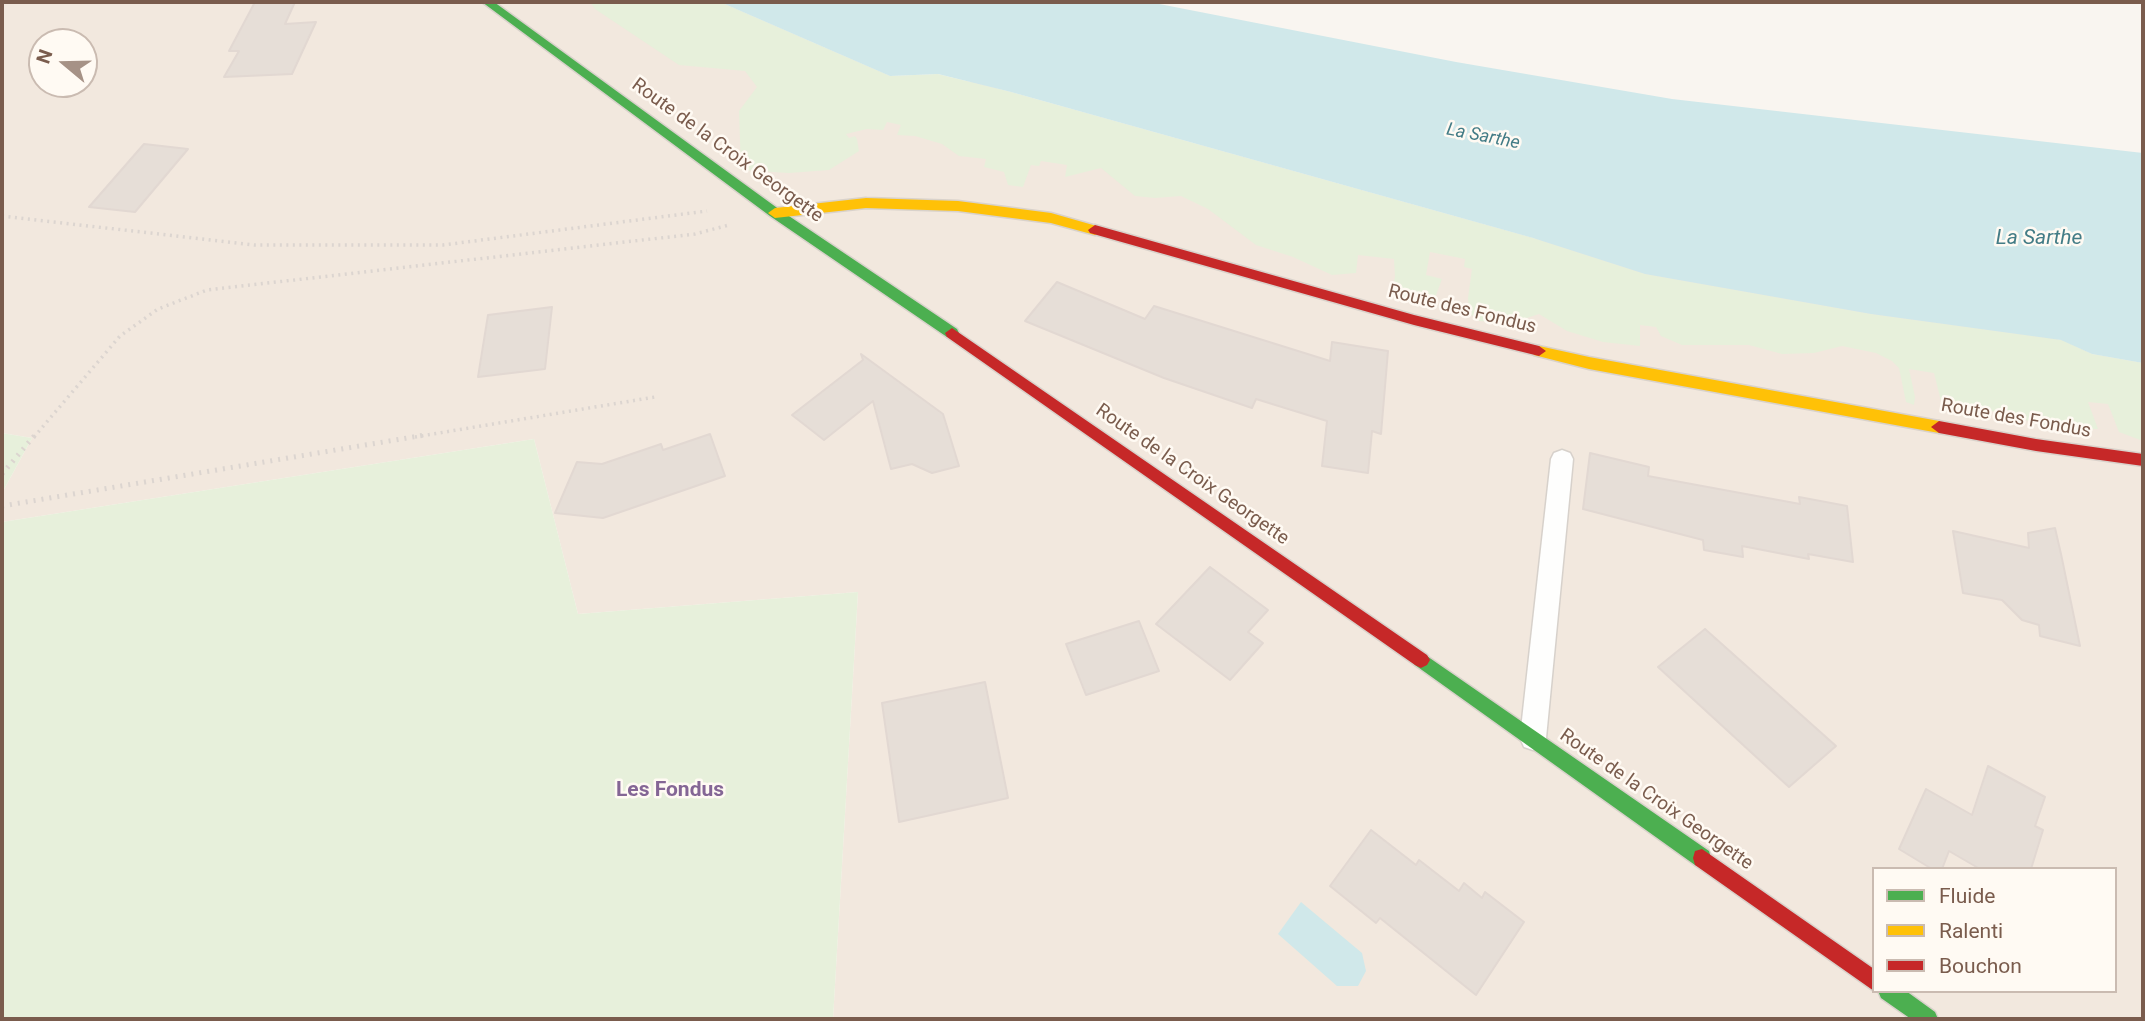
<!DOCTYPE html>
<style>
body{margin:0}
#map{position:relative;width:2145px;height:1021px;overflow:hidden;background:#f9f5f0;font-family:Roboto,sans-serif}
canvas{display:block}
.frame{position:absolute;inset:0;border:4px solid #7a5c4d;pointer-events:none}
.legend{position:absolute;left:1872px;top:867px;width:245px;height:126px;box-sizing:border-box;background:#fffaf3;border:2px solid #cabbb1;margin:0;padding:9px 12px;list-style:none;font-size:21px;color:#7a5c4d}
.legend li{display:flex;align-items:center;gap:14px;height:35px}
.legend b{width:35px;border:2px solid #cabbb1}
.north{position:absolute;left:28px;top:28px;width:70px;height:70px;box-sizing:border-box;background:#fffaf3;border:2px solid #cabbb1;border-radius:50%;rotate:289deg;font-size:19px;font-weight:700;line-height:28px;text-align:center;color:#7a5c4d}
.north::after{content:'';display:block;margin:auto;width:24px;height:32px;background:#a69286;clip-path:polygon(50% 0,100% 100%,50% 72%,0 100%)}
</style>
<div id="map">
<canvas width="2145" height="1021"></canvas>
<div class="frame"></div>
<ul class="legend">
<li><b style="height:9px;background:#4caf50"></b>Fluide</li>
<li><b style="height:9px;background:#ffc107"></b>Ralenti</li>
<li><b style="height:9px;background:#c62828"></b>Bouchon</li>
</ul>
<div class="north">N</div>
</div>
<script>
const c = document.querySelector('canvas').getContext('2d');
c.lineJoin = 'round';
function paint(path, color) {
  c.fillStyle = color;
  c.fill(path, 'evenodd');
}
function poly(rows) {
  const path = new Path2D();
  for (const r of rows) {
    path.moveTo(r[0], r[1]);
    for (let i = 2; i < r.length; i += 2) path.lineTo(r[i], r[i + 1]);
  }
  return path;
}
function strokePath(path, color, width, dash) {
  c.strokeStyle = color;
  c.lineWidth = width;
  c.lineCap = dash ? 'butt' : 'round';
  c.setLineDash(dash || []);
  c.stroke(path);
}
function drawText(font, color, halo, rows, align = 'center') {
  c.font = font + ' Roboto,sans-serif';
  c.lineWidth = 5;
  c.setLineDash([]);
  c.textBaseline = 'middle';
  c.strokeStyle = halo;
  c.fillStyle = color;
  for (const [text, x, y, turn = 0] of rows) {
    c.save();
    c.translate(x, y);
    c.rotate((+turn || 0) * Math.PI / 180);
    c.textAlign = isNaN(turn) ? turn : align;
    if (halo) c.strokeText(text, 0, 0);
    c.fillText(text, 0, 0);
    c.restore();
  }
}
paint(poly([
 [2,2,720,2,890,76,974,82,1533,238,2062,340,2092,354,2143,363,2143,1019,833,1019,858,592,578,614,534,439,2,522,2,493,32,438,2,433],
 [42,42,84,42,84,84,42,84],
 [1874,869,2115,869,2115,991,1874,991]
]), '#f2e8de');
paint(poly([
 [590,2,720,2,890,76,938,74,1011,92,1533,238,1645,274,1871,314,2062,340,2092,354,2143,363,2143,441,2119,432,2108,404,2088,402,2098,429,2059,429,1969,405,1941,401,1934,373,1909,369,1915,397,1914,405,1906,402,1899,368,1892,361,1876,353,1842,346,1814,353,1782,354,1749,345,1682,345,1661,336,1656,327,1640,325,1640,346,1603,342,1567,331,1539,314,1511,323,1479,321,1469,313,1468,298,1472,269,1464,267,1465,259,1430,252,1426,275,1442,279,1435,298,1429,303,1391,294,1395,277,1394,259,1358,255,1356,273,1332,275,1293,257,1256,245,1208,209,1181,196,1155,198,1135,196,1101,168,1065,177,1067,165,1041,161,1039,166,1031,165,1023,187,1008,185,1004,172,984,167,986,159,959,156,942,144,915,136,897,135,901,125,887,122,883,130,867,129,846,134,849,138,855,136,857,139,859,151,829,170,789,173,741,170,739,111,757,87,745,71,679,65,595,9],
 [2,433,32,438,2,493],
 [534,439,578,614,858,592,833,1019,2,1019,2,522]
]), '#e7f0db');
paint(poly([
 [720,2,1149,2,1456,62,1672,99,2143,153,2143,363,2092,354,2061,340,1871,314,1645,274,1533,238,1011,92,938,74,890,76],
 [1301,902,1362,953,1366,971,1358,986,1337,986,1278,934]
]), '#d0e8ea');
const building = poly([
 [255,2,295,2,285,24,316,22,292,74,224,77,239,51,229,51,255,2],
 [144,144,188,149,135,212,89,207,144,144],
 [1057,282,1145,319,1154,306,1330,361,1332,342,1388,351,1381,434,1372,431,1368,473,1322,466,1327,421,1256,399,1252,408,1164,378,1025,321,1057,282],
 [552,307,545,369,478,377,488,315,552,307],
 [861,354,943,414,959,466,932,473,912,464,891,469,873,401,824,440,792,415,863,360,861,354],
 [710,434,725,476,603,518,555,513,577,462,602,464,661,444,663,450,710,434],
 [1590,453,1649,467,1648,476,1800,504,1799,497,1847,506,1853,562,1808,554,1809,559,1742,546,1743,557,1704,550,1703,540,1583,509,1590,453],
 [2055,528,2061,554,2080,646,2040,636,2039,625,2022,620,2002,600,1963,593,1953,531,2029,548,2028,533,2055,528],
 [1210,567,1268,610,1248,632,1263,643,1230,680,1156,624,1210,567],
 [1139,621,1159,671,1086,695,1066,644,1139,621],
 [1705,629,1836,746,1789,787,1658,667,1705,629],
 [985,682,1008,798,899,822,882,703,985,682],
 [1988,766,2045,797,2035,826,2043,830,2031,869,1980,869,1949,851,1942,869,1932,869,1899,849,1926,789,1972,815,1988,766],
 [1371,830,1416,865,1419,860,1459,891,1464,883,1482,898,1485,892,1524,922,1476,995,1380,918,1376,923,1330,886,1371,830]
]);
paint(building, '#e6ded7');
strokePath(building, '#e2d8d2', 2);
const lane = poly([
 [1562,450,1570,453,1573,459,1546,738,1542,747,1533,750,1524,747,1520,738,1551,459,1554,453,1562,450]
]);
const fast = poly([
 [482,2,494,2,780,210,957,329,959,333,957,337,947,337,770,216,482,2],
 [1421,652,1709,851,1711,858,1709,865,1702,867,1695,865,1415,665,1412,660,1415,655,1421,652],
 [1878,991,1906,991,1935,1012,1938,1019,1911,1019,1881,998,1878,991]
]);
const slow = poly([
 [866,198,958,201,1051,213,1100,227,1102,230,1095,235,1051,223,958,211,866,208,775,218,768,213,775,208,866,198],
 [1539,346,1589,357,1939,421,1947,427,1939,433,1589,369,1534,355,1532,351,1539,346]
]);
const jam = poly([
 [1095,225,1414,315,1539,346,1546,351,1539,356,1414,325,1090,233,1088,230,1095,225],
 [952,328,1427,655,1430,660,1427,665,1421,668,1415,665,947,337,945,333,952,328],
 [1939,421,2036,439,2143,454,2143,466,2036,451,1939,433,1931,427,1939,421],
 [1702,849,1874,969,1874,991,1695,865,1693,858,1695,851,1702,849]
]);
strokePath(lane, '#d7d1cb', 3);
strokePath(fast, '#d9d2cb', 3);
strokePath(slow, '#d9d2cb', 3);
strokePath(jam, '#d9d2cb', 3);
strokePath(poly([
 [2,216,254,245,443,245,707,211],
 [34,437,120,336,158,309,207,290,695,234,729,225],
 [415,437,655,397]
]), '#dcd5d0', 3.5, [2, 4.5]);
strokePath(poly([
 [2,474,35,435],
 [2,506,425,435]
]), '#dcd5d0', 5, [2, 6]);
paint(lane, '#fefefd');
paint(fast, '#4caf50');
paint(slow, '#ffc107');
paint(jam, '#c62828');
drawText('italic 18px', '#437c86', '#fffaf3', [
 ["La Sarthe",1483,137,11]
]);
drawText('19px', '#7a5c4d', '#fffaf3', [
 ["Route de la Croix Georgette",727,151,36],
 ["Route des Fondus",1462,310,14],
 ["Route des Fondus",2016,419,10],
 ["Route de la Croix Georgette",1192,475,35],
 ["Route de la Croix Georgette",1656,800,35]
]);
drawText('italic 21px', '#437c86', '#fffaf3', [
 ["La Sarthe",2039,239]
]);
drawText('bold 21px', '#846695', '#fffaf3', [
 ["Les Fondus",670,791]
]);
</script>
